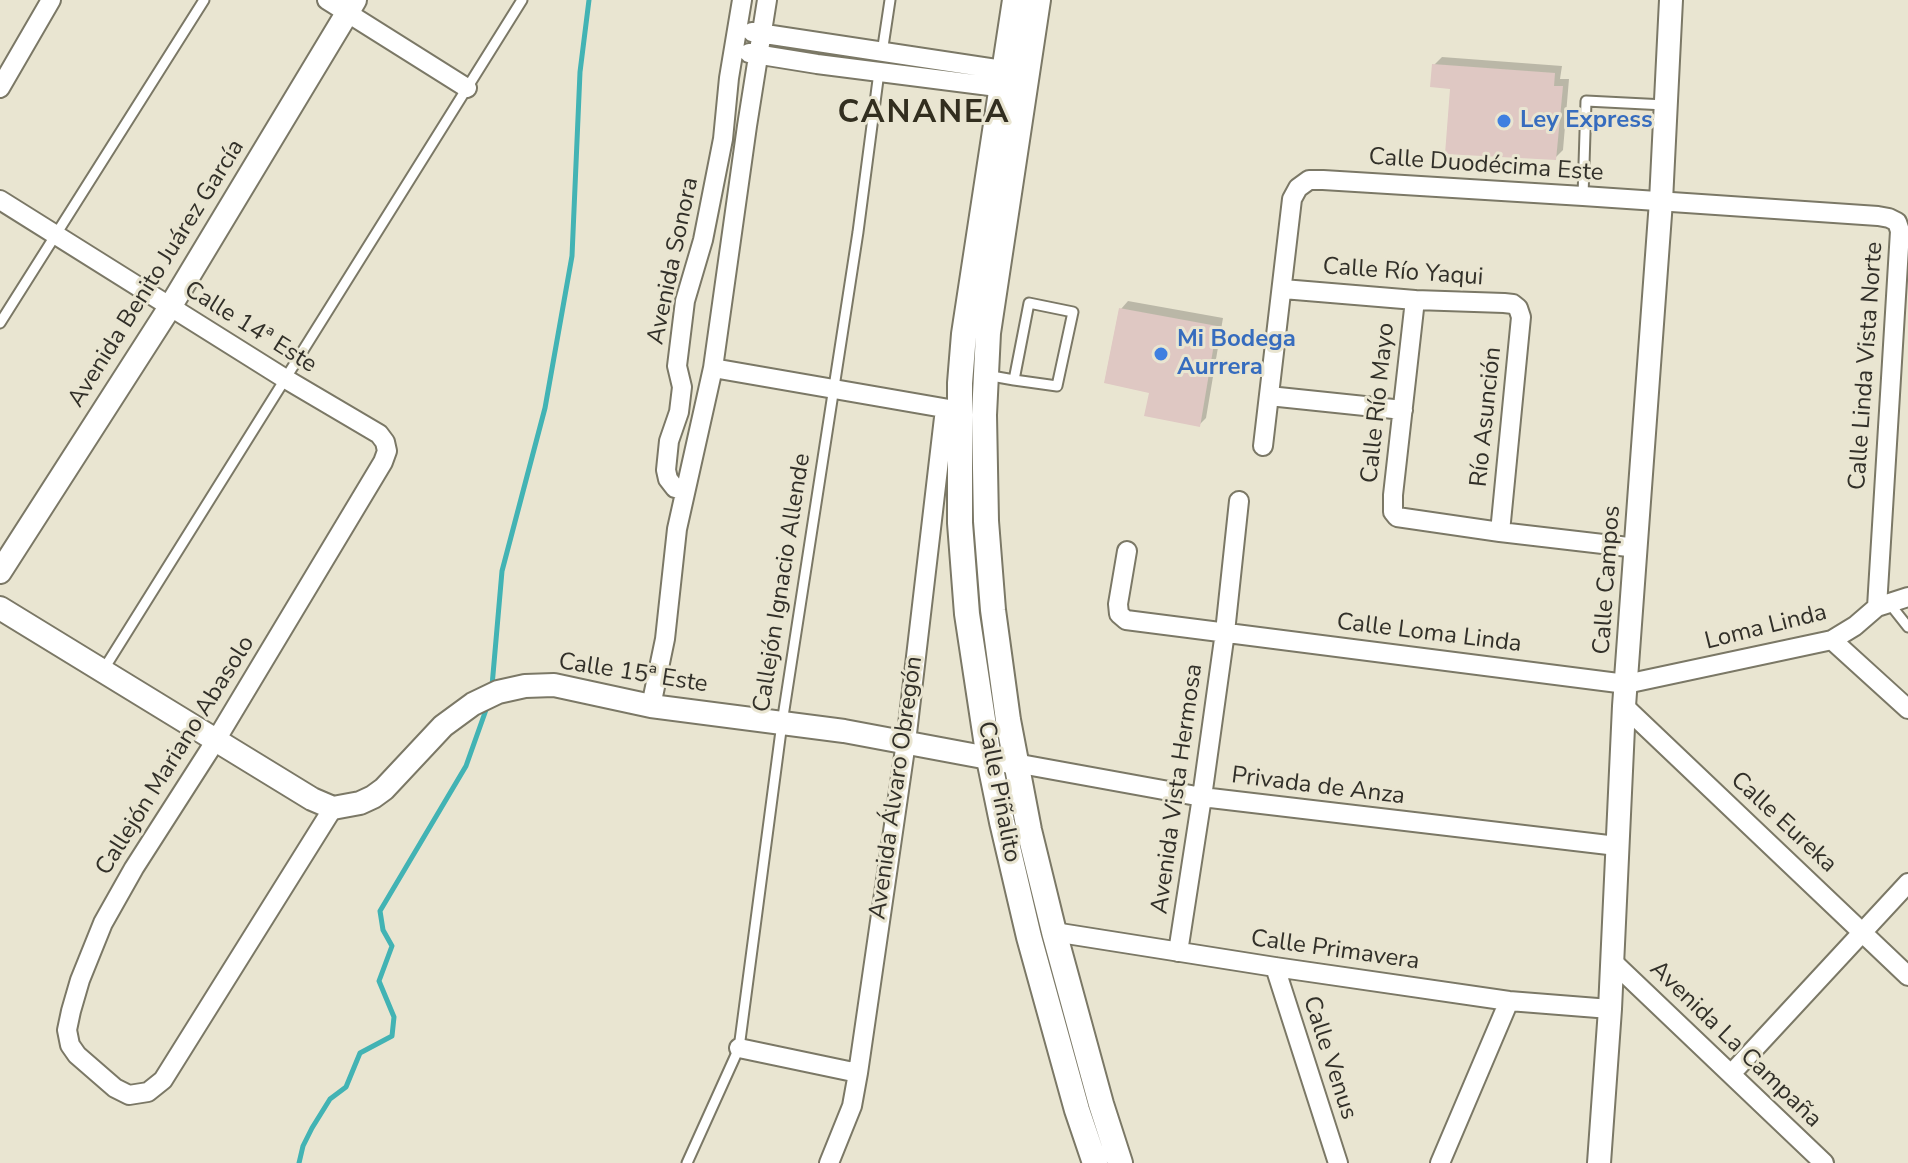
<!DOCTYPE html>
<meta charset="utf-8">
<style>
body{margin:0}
canvas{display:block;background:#e9e5d1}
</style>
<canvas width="1908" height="1163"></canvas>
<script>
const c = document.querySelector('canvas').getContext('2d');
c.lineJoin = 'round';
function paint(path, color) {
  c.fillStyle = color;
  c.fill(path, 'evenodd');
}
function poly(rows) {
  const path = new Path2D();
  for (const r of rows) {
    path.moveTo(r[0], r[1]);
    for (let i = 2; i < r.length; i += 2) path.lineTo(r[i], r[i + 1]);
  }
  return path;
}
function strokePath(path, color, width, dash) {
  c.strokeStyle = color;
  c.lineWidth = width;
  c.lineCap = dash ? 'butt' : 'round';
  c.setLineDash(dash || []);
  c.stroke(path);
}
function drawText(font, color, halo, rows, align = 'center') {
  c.font = font + ' "Nunito Sans",sans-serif';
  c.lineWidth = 6;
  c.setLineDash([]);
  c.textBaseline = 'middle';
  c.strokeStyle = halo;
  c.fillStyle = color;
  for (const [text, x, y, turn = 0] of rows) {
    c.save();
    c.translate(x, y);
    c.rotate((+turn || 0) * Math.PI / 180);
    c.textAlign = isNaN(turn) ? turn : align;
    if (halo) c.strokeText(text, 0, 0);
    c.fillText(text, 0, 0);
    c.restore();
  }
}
paint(poly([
 [1442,57,1562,66,1560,79,1569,79,1563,150,1555,158,1453,87,1434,65],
 [1128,301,1223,318,1206,418,1199,425,1121,309]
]), '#0003');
strokePath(poly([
 [492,686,502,571,545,408,572,256,580,72,589,0],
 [299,1163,303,1146,312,1128,330,1099,346,1087,360,1053,392,1036,394,1017,379,981,392,946,383,930,380,911,466,766,487,707]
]), '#42b3b4', 5);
paint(poly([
 [1432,64,1555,73,1554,86,1563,86,1556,160,1445,154,1450,89,1430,87],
 [1119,308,1217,326,1200,427,1144,416,1149,393,1104,383]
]), '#dfc8c3');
const service = poly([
 [882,53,890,0],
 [1583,196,1586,101,1665,105],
 [0,323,204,0],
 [986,375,1014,380,1057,386,1073,312,1029,303,1014,380],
 [1889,603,1908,627],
 [102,672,522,0],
 [687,1163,739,1048,782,723,858,232,879,72]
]);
const minor = poly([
 [327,0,467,88],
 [752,32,1016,72],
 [749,53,817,64,1013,89],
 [0,88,51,0],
 [0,200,284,378,379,434,385,442,387,451,383,462,216,740,134,868,103,923,80,980,71,1011,67,1030,70,1045,77,1055,115,1088,129,1095,148,1092,163,1080,333,808],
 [1283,289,1415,300,1504,303,1513,304,1518,308,1521,317,1500,532],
 [1415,300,1393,495,1393,512,1397,517,1500,532,1637,548],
 [713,368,955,410],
 [1269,396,1403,410],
 [1263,446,1292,199,1298,188,1309,180,1323,180,1583,196,1878,216,1889,218,1897,222,1900,231,1877,607],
 [686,489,675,488,668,479,666,470,669,441,679,412,682,387,677,366,685,301,703,240,723,139,729,78,742,0],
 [1127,551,1118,604,1119,614,1126,620,1626,684,1832,640,1855,626,1877,607,1908,597],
 [1832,640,1908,709],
 [651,706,665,639,677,529,713,368,747,126,767,0],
 [1624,706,1908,976],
 [1015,763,1202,797,1617,846],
 [1054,932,1275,967,1509,1001,1610,1009],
 [1178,952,1202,797,1225,632,1239,501],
 [1612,961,1824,1163],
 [1275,967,1338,1163],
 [739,1048,858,1073],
 [1731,1074,1908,883],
 [829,1163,852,1106,858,1073,906,742,945,409],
 [1440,1163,1509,1001]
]);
const tertiary = poly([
 [0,572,170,307,355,0],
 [0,608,312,799,333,808,360,803,373,797,384,789,443,726,473,704,498,692,525,686,554,685,651,706,844,731,1015,763],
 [1599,1163,1610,1009,1624,706,1661,201,1671,0]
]);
const secondary = poly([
 [1015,0,964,334,960,383,960,523,967,614,989,759,1002,822,1029,937,1077,1110,1095,1163],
 [1038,0,988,333,984,415,986,521,993,610,1008,720,1029,830,1054,932,1101,1104,1120,1163]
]);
strokePath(service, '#7b7866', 13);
strokePath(minor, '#7b7866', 22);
strokePath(tertiary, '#7b7866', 26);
strokePath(secondary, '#7b7866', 28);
strokePath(service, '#fff', 9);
strokePath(minor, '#fff', 18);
strokePath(tertiary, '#fff', 22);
strokePath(secondary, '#fff', 24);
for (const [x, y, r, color] of [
 [1504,121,8,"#3f7fe0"],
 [1161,354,8,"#3f7fe0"]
]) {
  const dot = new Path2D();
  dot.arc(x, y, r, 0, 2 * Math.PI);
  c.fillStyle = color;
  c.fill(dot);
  strokePath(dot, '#e9e5d1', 3);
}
drawText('bold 24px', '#366cbe', '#e9e5d1', [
 ["Ley Express",1520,121],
 ["Mi Bodega",1177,340],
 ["Aurrera",1177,368]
], 'left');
drawText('24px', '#323029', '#e9e5d1', [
 ["Calle Duodécima Este",1486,166,4],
 ["Avenida Sonora",674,261,-78],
 ["Calle Río Yaqui",1403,273,4],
 ["Avenida Benito Juárez García",157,274,-58],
 ["Calle 14ª Este",250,328,32],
 ["Calle Linda Vista Norte",1867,366,-86],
 ["Calle Río Mayo",1379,403,-84],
 ["Río Asunción",1487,417,-84],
 ["Calle Campos",1608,580,-86],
 ["Callejón Ignacio Allende",783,583,-81],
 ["Loma Linda",1766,628,-14],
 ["Calle Loma Linda",1429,634,7],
 ["Calle 15ª Este",633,674,9],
 ["Callejón Mariano Abasolo",176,756,-58],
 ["Privada de Anza",1318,787,7],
 ["Avenida Álvaro Obregón",897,788,-82],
 ["Avenida Vista Hermosa",1178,789,-82],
 ["Calle Piñalito",998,792,79],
 ["Calle Eureka",1783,823,43],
 ["Calle Primavera",1335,951,8],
 ["Avenida La Campaña",1735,1045,44],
 ["Calle Venus",1329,1058,72]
]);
c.letterSpacing = '2px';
drawText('bold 32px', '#322e1f', '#e9e5d1', [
 ["CANANEA",924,114]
]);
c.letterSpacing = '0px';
</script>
